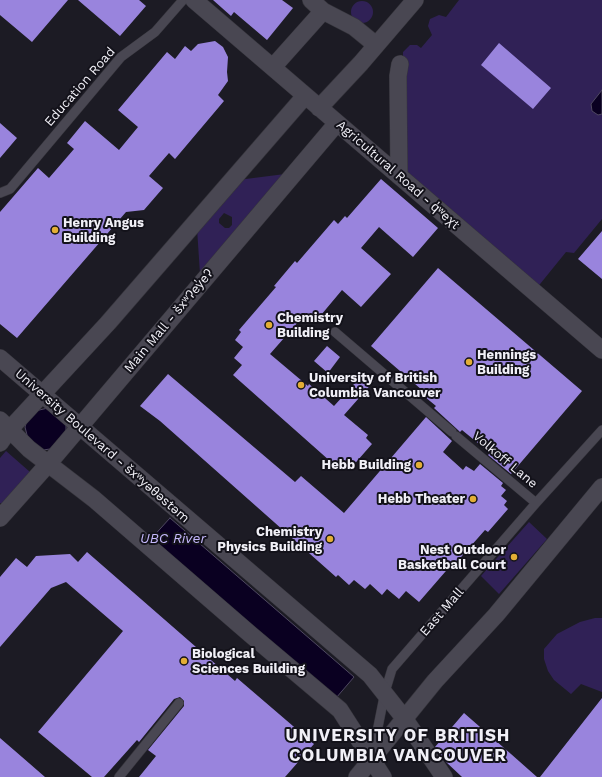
<!DOCTYPE html>
<meta charset="utf-8">
<style>
body{margin:0}
canvas{display:block;background:#1c1b24}
</style>
<canvas width="602" height="777"></canvas>
<script>
const c = document.querySelector('canvas').getContext('2d');
c.lineJoin = 'round';
function paint(path, color) {
  c.fillStyle = color;
  c.fill(path, 'evenodd');
}
function poly(rows) {
  const path = new Path2D();
  for (const r of rows) {
    if (r.length === 3) {
      path.moveTo(r[0] + r[2], r[1]);
      path.arc(r[0], r[1], r[2], 0, 2 * Math.PI);
      continue;
    }
    path.moveTo(r[0], r[1]);
    for (let i = 2; i < r.length; i += 2) path.lineTo(r[i], r[i + 1]);
  }
  return path;
}
function strokePath(path, color, width, dash) {
  c.strokeStyle = color;
  c.lineWidth = width;
  c.lineCap = dash ? 'butt' : 'round';
  c.setLineDash(dash || []);
  c.stroke(path);
}
function drawText(font, color, halo, rows, align = 'center') {
  c.font = font + ' "Work Sans",sans-serif';
  c.lineWidth = 4;
  c.setLineDash([]);
  c.textBaseline = 'middle';
  c.strokeStyle = halo;
  c.fillStyle = color;
  for (const [text, x, y, turn = 0] of rows) {
    c.save();
    c.translate(x, y);
    c.rotate((+turn || 0) * Math.PI / 180);
    c.textAlign = isNaN(turn) ? turn : align;
    if (halo) c.strokeText(text, 0, 0);
    c.fillText(text, 0, 0);
    c.restore();
  }
}
paint(poly([
 [459,0,602,0,602,219,574,253,566,252,536,289,403,174,403,52,410,45,417,45,421,48,432,35,428,26,430,19,439,15,446,17],
 [362,12,11],
 [285,174,200,274,197,228,238,180],
 [224,213,232,217,232,225,229,228,225,228,219,223,219,219],
 [6,451,30,472,2,504,0,503,0,458],
 [529,522,547,539,499,594,481,576],
 [595,618,602,618,602,692,581,684,571,694,554,680,548,671,544,659,544,649,557,634,580,622]
]), '#302156');
const water = poly([
 [602,90,602,114,598,115,592,111,591,104,602,90],
 [48,408,66,425,66,431,50,449,43,450,28,439,25,427,27,420,35,411,48,408],
 [170,518,354,677,336,698,151,539,170,518]
]);
paint(water, '#0a0021');
strokePath(water, '#4f4861', 1);
paint(poly([
 [0,0,68,0,32,42,0,15],
 [78,0,139,0,146,6,120,36],
 [213,0,282,0,293,8,267,40,234,12,231,16],
 [215,41,223,47,228,57,227,72,228,81,218,95,224,101,175,159,169,153,149,176,163,188,144,210,126,212,17,338,0,324,0,212,38,168,49,178,74,149,67,143,85,121,119,150,138,127,118,110,167,52,175,59,185,46,191,51,198,44],
 [499,43,551,88,533,109,481,65],
 [0,123,17,138,0,158],
 [381,179,438,228,413,257,379,227,361,248,391,274,361,307,342,290,316,321,306,313,270,354,308,386,309,384,334,406,365,372,374,381,344,415,368,435,366,438,372,444,350,469,344,464,339,469,233,375,242,365,234,358,243,347,235,340,241,332,239,330,276,287,274,286,295,261,297,263,334,220,338,224,345,216,347,218],
 [602,231,602,279,578,259],
 [438,268,582,391,511,474,488,455,490,453,462,430,460,432,458,430,434,408,436,406,419,392,422,390,371,346],
 [327,346,340,357,328,373,314,361],
 [168,374,295,482,301,476,344,513,426,417,452,441,443,452,463,470,466,466,474,471,480,464,503,483,501,486,506,490,501,496,507,501,504,505,508,509,488,532,485,530,454,565,452,564,419,602,406,591,399,599,387,589,382,595,370,584,365,589,354,580,349,585,338,575,336,577,160,421,140,406],
 [87,552,235,681,237,678,314,744,285,777,139,777,156,756,148,750,184,706,184,701,180,697,174,699,139,742,137,740,104,777,92,777,38,732,123,631,66,582,51,588,0,647,0,577,16,558,27,567,36,556,70,554,78,562],
 [602,698,602,777,540,777],
 [464,713,511,754,537,777,462,777,445,761,435,747],
 [0,738,22,757,45,777,0,777]
]), '#9984dd');
const lane = poly([
 [0,193,10,189,121,57,155,32,183,0],
 [335,332,452,432],
 [456,436,536,503],
 [373,752,385,692,392,669,536,503,602,430],
 [119,777,179,703]
]);
const street = poly([
 [194,0,602,350],
 [323,11,354,27,376,45],
 [273,67,323,11,311,0],
 [319,108,361,63,415,0],
 [399,176,398,76,400,64],
 [0,358,370,675,404,718,444,777],
 [0,420,29,449,94,499,250,634,340,710,383,777],
 [0,443,9,430,108,323,305,96],
 [0,518,49,463,337,123],
 [357,777,435,681,496,615,602,487]
]);
strokePath(lane, '#36353c', 10);
strokePath(street, '#36353c', 18);
strokePath(lane, '#494752', 9);
strokePath(street, '#494752', 17);
for (const [x, y, r, color] of [
 [55,230,4,"#e3ae35"],
 [269,325,4,"#e3ae35"],
 [469,362,4,"#e3ae35"],
 [301,385,4,"#e3ae35"],
 [419,465,4,"#e3ae35"],
 [473,499,4,"#e3ae35"],
 [330,539,4,"#e3ae35"],
 [514,557,4,"#e3ae35"],
 [184,661,4,"#e3ae35"]
]) {
  const dot = new Path2D();
  dot.arc(x, y, r, 0, 2 * Math.PI);
  c.fillStyle = color;
  c.fill(dot);
  strokePath(dot, '#13121a', 1.5);
}
drawText('13px', '#f1f0f7', '#13121a', [
 ["Education Road",80,87,-49],
 ["Agricultural Road - q̓ʷeχt",398,175,41],
 ["Main Mall - šxʷʔey̓eʔ",169,321,-50],
 ["University Boulevard - šxʷyəθəstəm",102,446,41],
 ["Volkoff Lane",505,460,40],
 ["East Mall",442,612,-49]
]);
drawText('bold 13px', '#f1f0f7', '#13121a', [
 ["Henry Angus",63,223],
 ["Building",63,238],
 ["Chemistry",277,318],
 ["Building",277,333],
 ["Hennings",477,355],
 ["Building",477,370],
 ["University of British",309,378],
 ["Columbia Vancouver",309,393],
 ["Hebb Building",411,465,"right"],
 ["Hebb Theater",465,499,"right"],
 ["Chemistry",322,532,"right"],
 ["Physics Building",322,547,"right"],
 ["Nest Outdoor",506,550,"right"],
 ["Basketball Court",506,565,"right"],
 ["Biological",192,654],
 ["Sciences Building",192,669]
], 'left');
drawText('italic 14px', '#c5b8fc', '#13121a', [
 ["UBC River",173,539]
]);
c.letterSpacing = '1px';
drawText('bold 17px', '#f1f0f7', '#13121a', [
 ["UNIVERSITY OF BRITISH",398,736],
 ["COLUMBIA VANCOUVER",398,756]
]);
c.letterSpacing = '0px';
</script>
